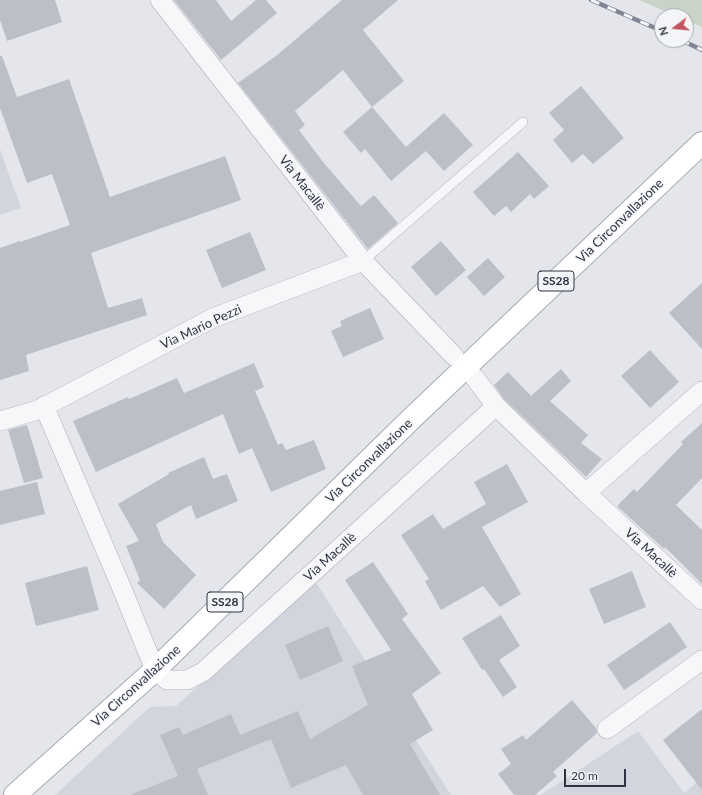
<!DOCTYPE html>
<meta charset="utf-8">
<style>
body{margin:0}
#map{position:relative;width:702px;height:795px;overflow:hidden;background:#e4e6eb;font-family:Lato,sans-serif}
canvas{display:block}
.north{position:absolute;left:654px;top:8px;width:40px;height:40px;box-sizing:border-box;background:#f4f5f8;border:1px solid #a4a7af;border-radius:50%;rotate:254deg;font-size:11px;font-weight:700;line-height:16px;text-align:center;color:#2d3342}
.north::after{content:'';display:block;margin:auto;width:14px;height:18px;background:#c4555e;clip-path:polygon(50% 0,100% 100%,50% 72%,0 100%)}
.scale{position:absolute;left:564px;top:769px;width:62px;height:18px;box-sizing:border-box;border:2px solid #2d3342;border-top:0;padding-left:5px;font-size:12px;line-height:14px;white-space:nowrap;color:#2d3342;-webkit-text-stroke:3px #f4f5f8;paint-order:stroke}
</style>
<div id="map">
<canvas width="702" height="795"></canvas>
<div class="north">N</div>
<div class="scale">20 m</div>
</div>
<script>
const c = document.querySelector('canvas').getContext('2d');
c.lineJoin = 'round';
function paint(path, color) {
  c.fillStyle = color;
  c.fill(path, 'evenodd');
}
function poly(rows) {
  const path = new Path2D();
  for (const r of rows) {
    path.moveTo(r[0], r[1]);
    for (let i = 2; i < r.length; i += 2) path.lineTo(r[i], r[i + 1]);
  }
  return path;
}
function strokePath(path, color, width, dash) {
  c.strokeStyle = color;
  c.lineWidth = width;
  c.lineCap = dash ? 'butt' : 'round';
  c.setLineDash(dash || []);
  c.stroke(path);
}
function drawText(font, color, halo, rows, align = 'center') {
  c.font = font + ' Lato,sans-serif';
  c.lineWidth = 3;
  c.setLineDash([]);
  c.textBaseline = 'middle';
  c.strokeStyle = halo;
  c.fillStyle = color;
  for (const [text, x, y, turn = 0] of rows) {
    c.save();
    c.translate(x, y);
    c.rotate((+turn || 0) * Math.PI / 180);
    c.textAlign = isNaN(turn) ? turn : align;
    if (halo) c.strokeText(text, 0, 0);
    c.fillText(text, 0, 0);
    c.restore();
  }
}
paint(poly([
 [0,149,21,208,0,215],
 [315,581,451,795,55,795,150,707,176,706],
 [638,731,684,793,702,778,702,795,541,795]
]), '#d2d5dd');
paint(poly([
 [639,0,702,0,702,27,686,20,686,16,676,16]
]), '#c9d4c6');
paint(poly([
 [0,0,55,0,62,22,7,41,0,20],
 [174,0,216,0,231,21,256,0,266,0,277,13,221,60],
 [342,0,398,0,363,30,404,81,372,107,406,147,444,113,473,145,444,171,426,151,391,181,365,149,361,153,343,132,372,107,343,70,295,111,305,125,299,130,323,162,361,206,374,195,398,223,368,249,238,83,276,56],
 [0,56,2,56,17,97,69,79,110,197,225,156,241,200,91,253,108,308,142,298,147,315,26,355,29,371,0,380,0,248,20,241,20,242,70,225,52,174,27,183,0,108],
 [581,86,624,138,593,164,583,154,572,163,553,140,564,130,549,113],
 [518,152,549,186,534,199,530,194,511,212,506,206,494,216,473,192],
 [250,232,266,270,222,288,206,250],
 [441,241,466,270,436,296,411,267],
 [488,258,505,277,484,296,467,277],
 [702,283,702,349,669,313],
 [370,308,384,339,343,357,331,331,342,326,340,321],
 [650,350,679,382,650,408,621,376],
 [254,363,264,387,255,391,278,445,282,443,286,450,314,440,326,469,271,492,252,448,239,454,223,414,96,472,73,421,128,397,129,399,177,378,184,393],
 [561,369,571,381,550,401,588,435,581,443,602,459,586,477,504,399,494,385,508,372,531,396],
 [702,423,702,478,676,505,702,530,702,584,665,547,664,549,617,506,634,489,637,492,683,444,681,442],
 [27,425,43,478,24,483,8,430],
 [204,457,213,479,227,474,238,501,196,519,191,505,156,524,163,542,196,575,164,609,137,583,140,580,126,546,139,541,118,504,169,474,168,473],
 [507,464,528,502,482,527,521,594,500,607,483,586,441,610,425,581,429,579,401,535,433,514,443,529,486,504,474,482],
 [37,482,45,514,0,525,0,491],
 [373,562,408,614,402,619,441,673,412,694,433,730,410,744,440,795,363,795,346,765,291,788,271,739,197,769,208,795,132,795,132,794,178,776,160,735,179,727,183,735,231,714,240,735,298,711,310,739,368,705,352,666,391,650,345,580],
 [87,566,99,610,36,626,25,583],
 [632,571,646,607,604,624,589,589],
 [501,615,520,646,499,660,517,687,503,697,484,669,482,670,462,638],
 [670,622,687,647,624,690,607,665],
 [328,626,343,661,300,680,285,645],
 [572,700,596,728,597,733,553,772,557,776,535,795,514,795,498,774,511,764,501,749,523,735,526,740],
 [702,709,702,790,663,740]
]), '#bcbfc7');
const lane = poly([
 [363,261,523,122]
]);
const street = poly([
 [160,0,363,261,454,356],
 [475,378,496,406,586,493,702,600],
 [44,406,123,591,155,670,167,680,187,680,203,672,309,576,496,406],
 [0,421,38,410,213,318,363,261],
 [586,493,702,391],
 [607,729,702,660]
]);
const primary = poly([
 [15,795,155,670,410,420,702,143]
]);
strokePath(lane, '#a9adb5', 10);
strokePath(street, '#a9adb5', 20);
strokePath(primary, '#a4aab6', 24);
strokePath(lane, '#f7f7f9', 9);
strokePath(street, '#f7f7f9', 19);
strokePath(primary, '#fff', 22);
const rail = poly([
 [591,0,662,31],
 [681,40,702,50]
]);
strokePath(rail, '#7f8593', 4.5);
strokePath(rail, '#f4f5f8', 3, [9]);
for (const [x, y, w] of [
 [556,281,36],
 [225,602,36]
]) {
  const box = new Path2D();
  box.roundRect(x - w / 2, y - 10, w, 20, 3);
  c.fillStyle = '#f4f5f8';
  c.fill(box);
  strokePath(box, '#2d3342', 1);
}
drawText('bold 12px', '#2d3342', null, [
 ["SS28",556,281],
 ["SS28",225,602]
]);
drawText('13px', '#2d3342', '#f4f5f8', [
 ["Via Macallè",302,183,52],
 ["Via Circonvallazione",620,221,-44],
 ["Via Mario Pezzi",201,327,-25],
 ["Via Circonvallazione",369,461,-44],
 ["Via Macallè",651,553,43],
 ["Via Macallè",330,557,-42],
 ["Via Circonvallazione",136,686,-42]
]);
</script>
